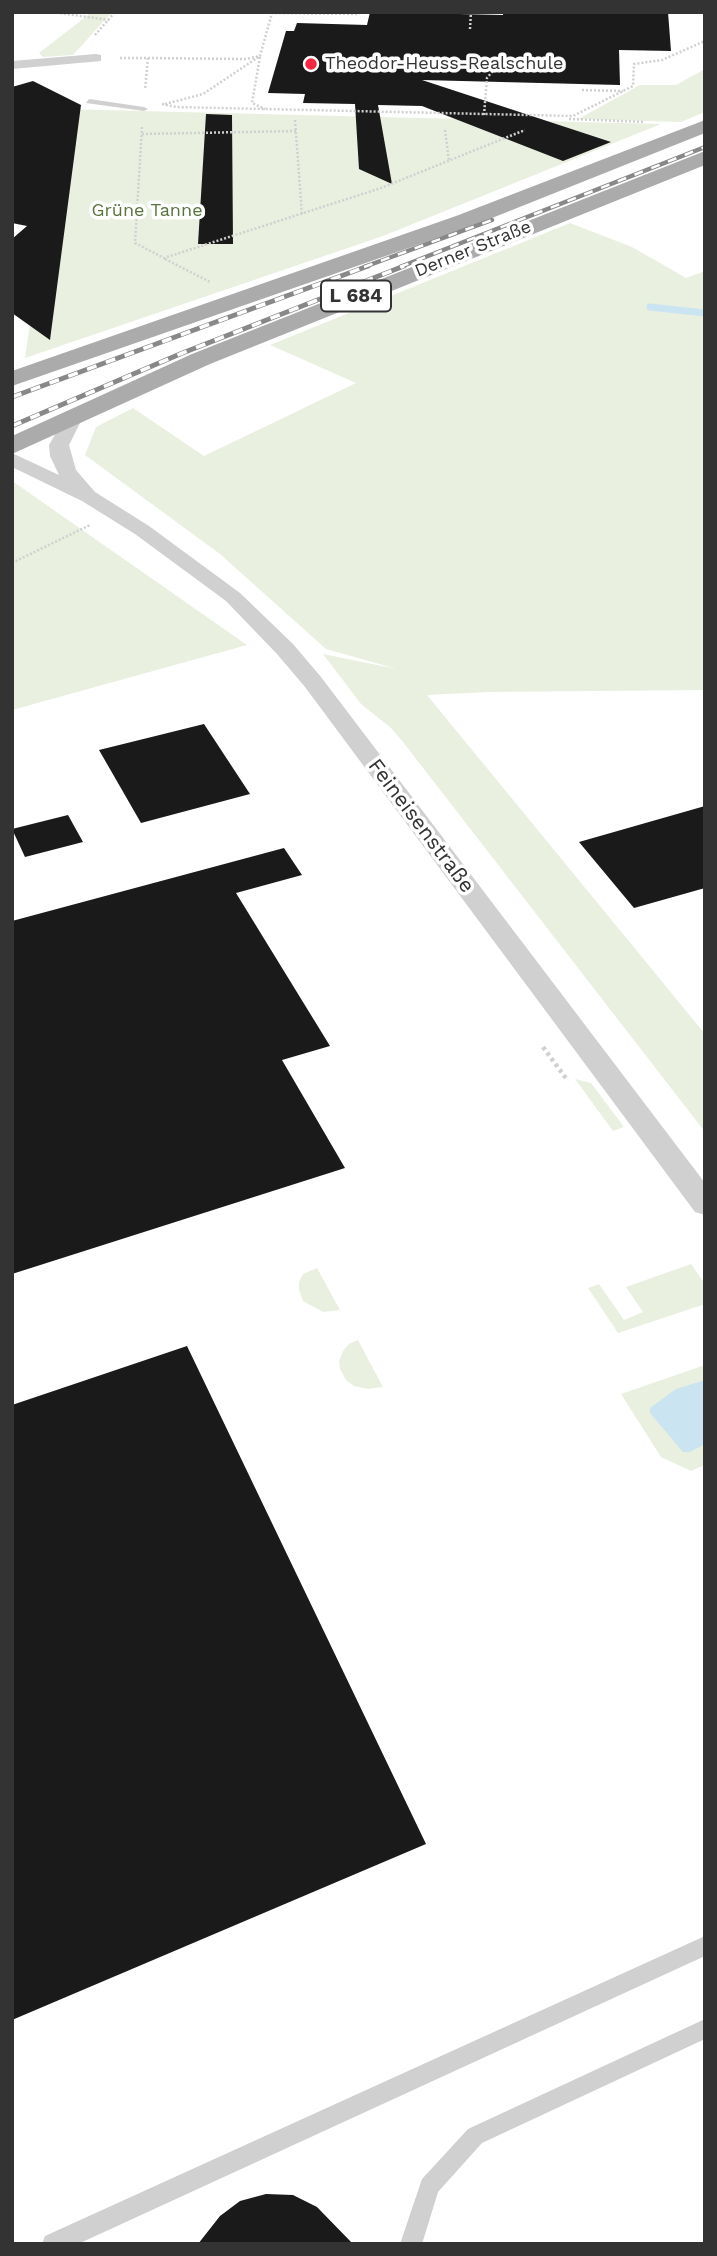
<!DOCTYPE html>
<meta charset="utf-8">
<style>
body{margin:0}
#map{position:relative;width:717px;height:2256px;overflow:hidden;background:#fff;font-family:"Work Sans",sans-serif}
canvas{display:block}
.frame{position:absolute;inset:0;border:14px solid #333;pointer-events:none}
</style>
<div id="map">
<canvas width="717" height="2256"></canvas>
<div class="frame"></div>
</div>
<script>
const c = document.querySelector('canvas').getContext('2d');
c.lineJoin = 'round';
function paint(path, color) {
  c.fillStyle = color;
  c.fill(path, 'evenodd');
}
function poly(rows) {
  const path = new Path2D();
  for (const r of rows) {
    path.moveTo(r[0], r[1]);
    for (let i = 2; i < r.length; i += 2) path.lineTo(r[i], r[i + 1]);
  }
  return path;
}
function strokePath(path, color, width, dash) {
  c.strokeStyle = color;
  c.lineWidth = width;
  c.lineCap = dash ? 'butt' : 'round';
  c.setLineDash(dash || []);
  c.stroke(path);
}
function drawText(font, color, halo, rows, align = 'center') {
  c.font = font + ' "Work Sans",sans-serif';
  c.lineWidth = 7;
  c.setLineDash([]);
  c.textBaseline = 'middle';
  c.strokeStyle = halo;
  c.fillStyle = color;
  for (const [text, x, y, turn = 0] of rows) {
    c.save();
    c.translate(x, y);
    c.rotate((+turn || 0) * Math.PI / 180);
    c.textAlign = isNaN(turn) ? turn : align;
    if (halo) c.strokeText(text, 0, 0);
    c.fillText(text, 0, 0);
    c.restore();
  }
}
paint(poly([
 [92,12,112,12,73,55,43,57,39,53],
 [705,69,705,112,681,122,578,119,640,85,676,85],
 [61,109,661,124,383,236,25,358],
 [570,223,632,247,686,278,705,271,705,690,488,692,427,695,705,1034,705,1132,403,742,391,728,361,704,323,654,397,669,326,649,220,554,85,455,96,427,133,408,204,456,356,383,270,345],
 [12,482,15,483,247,645,12,710],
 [575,1079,591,1083,624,1127,613,1131],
 [691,1264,705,1284,705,1304,618,1333,588,1288,599,1284,624,1320,643,1312,626,1287],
 [317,1268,340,1310,323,1312,303,1301,299,1290,299,1282,303,1274],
 [358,1340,383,1387,368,1389,354,1386,346,1380,340,1369,339,1361,343,1351,349,1344],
 [705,1365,705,1465,691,1471,661,1457,621,1394]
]), '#e9f0e0');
paint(poly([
 [705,1380,705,1444,690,1452,683,1452,650,1413,650,1408,676,1389]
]), '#cbe4f1');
strokePath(poly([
 [650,307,705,313]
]), '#cbe4f1', 7);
paint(poly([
 [370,12,503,15,503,12,668,12,671,51,619,50,620,85,422,80,611,142,563,161,422,106,378,105,392,184,359,169,355,104,303,103,305,94,268,93,286,31,294,31,297,23,367,25],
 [33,81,81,105,50,340,12,313,12,239,27,226,12,223,12,87],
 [206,114,232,115,233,244,198,244],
 [204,724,250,794,141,823,99,750],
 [705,806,705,888,634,908,579,842],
 [68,815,83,842,25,857,12,829],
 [284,848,302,875,236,893,330,1046,282,1060,345,1168,12,1274,12,921],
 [187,1346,426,1844,12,2020,12,1405],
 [266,2194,293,2195,317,2207,353,2244,198,2244,220,2216,240,2201]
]), '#1a1a1a');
strokePath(poly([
 [52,12,109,20],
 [470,29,471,12],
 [95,35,115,12],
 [260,57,252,103,265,109],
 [120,58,148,58,145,90],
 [148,58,246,59,260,56,272,13,357,14],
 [582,90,623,91],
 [162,104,176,107,573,116,633,86,634,64,662,60,705,41],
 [165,104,203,94,260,56],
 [484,115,487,78,497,66],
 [569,119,645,122],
 [295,120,302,215],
 [142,127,135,243,164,258,381,188,525,130],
 [445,130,449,161],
 [142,134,296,131],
 [165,259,210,282],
 [12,563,90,525]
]), '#d0d0d0', 2.5, [2, 2]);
strokePath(poly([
 [543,1047,568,1081]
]), '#d0d0d0', 4.5, [3.5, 3.5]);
paint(poly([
 [89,99,144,107,148,109,144,111,86,103,89,99],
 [705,1936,705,1956,78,2244,42,2244,45,2236,705,1936],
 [705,2019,705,2039,482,2143,438,2192,422,2244,400,2244,422,2179,468,2129,705,2019]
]), '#d0d0d0');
paint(poly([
 [96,54,101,55,101,61,12,69,12,61,96,54],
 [74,411,83,417,69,445,76,470,95,492,149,526,240,593,293,644,321,677,705,1183,705,1215,695,1212,305,687,277,654,226,601,135,534,82,501,12,467,12,453,59,475,50,456,49,445,67,413,74,411]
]), '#d0d0d0');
paint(poly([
 [705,120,705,133,472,226,12,386,12,371,456,216,705,120],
 [705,151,705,165,210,364,12,454,12,436,192,354,705,151]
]), '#ababab');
const railFar1 = poly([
 [364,267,492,220],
 [400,267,705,147]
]);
const rail = poly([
 [12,397,368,266],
 [12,426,180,354,404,266]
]);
strokePath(railFar1, '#888', 4.5);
strokePath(rail, '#888', 5);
strokePath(railFar1, '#fff', 2.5, [9]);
strokePath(rail, '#fff', 3.5, [10]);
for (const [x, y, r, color] of [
 [311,64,7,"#f62841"]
]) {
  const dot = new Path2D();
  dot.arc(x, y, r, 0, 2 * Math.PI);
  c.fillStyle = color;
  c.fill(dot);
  strokePath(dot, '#fff', 2.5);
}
drawText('18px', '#333', '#fff', [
 ["Theodor-Heuss-Realschule",325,64]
], 'left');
drawText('18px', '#58743a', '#fff', [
 ["Grüne Tanne",147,211]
]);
drawText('18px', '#333', '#fff', [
 ["Derner Straße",473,249,-22]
]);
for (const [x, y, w] of [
 [356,296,70]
]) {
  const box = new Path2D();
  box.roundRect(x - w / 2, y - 15.5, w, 31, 5);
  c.fillStyle = '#fff';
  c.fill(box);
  strokePath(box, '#333', 2);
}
drawText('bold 19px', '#333', null, [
 ["L 684",356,296]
]);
drawText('21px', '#333', '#fff', [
 ["Feineisenstraße",421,826,53]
]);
</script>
